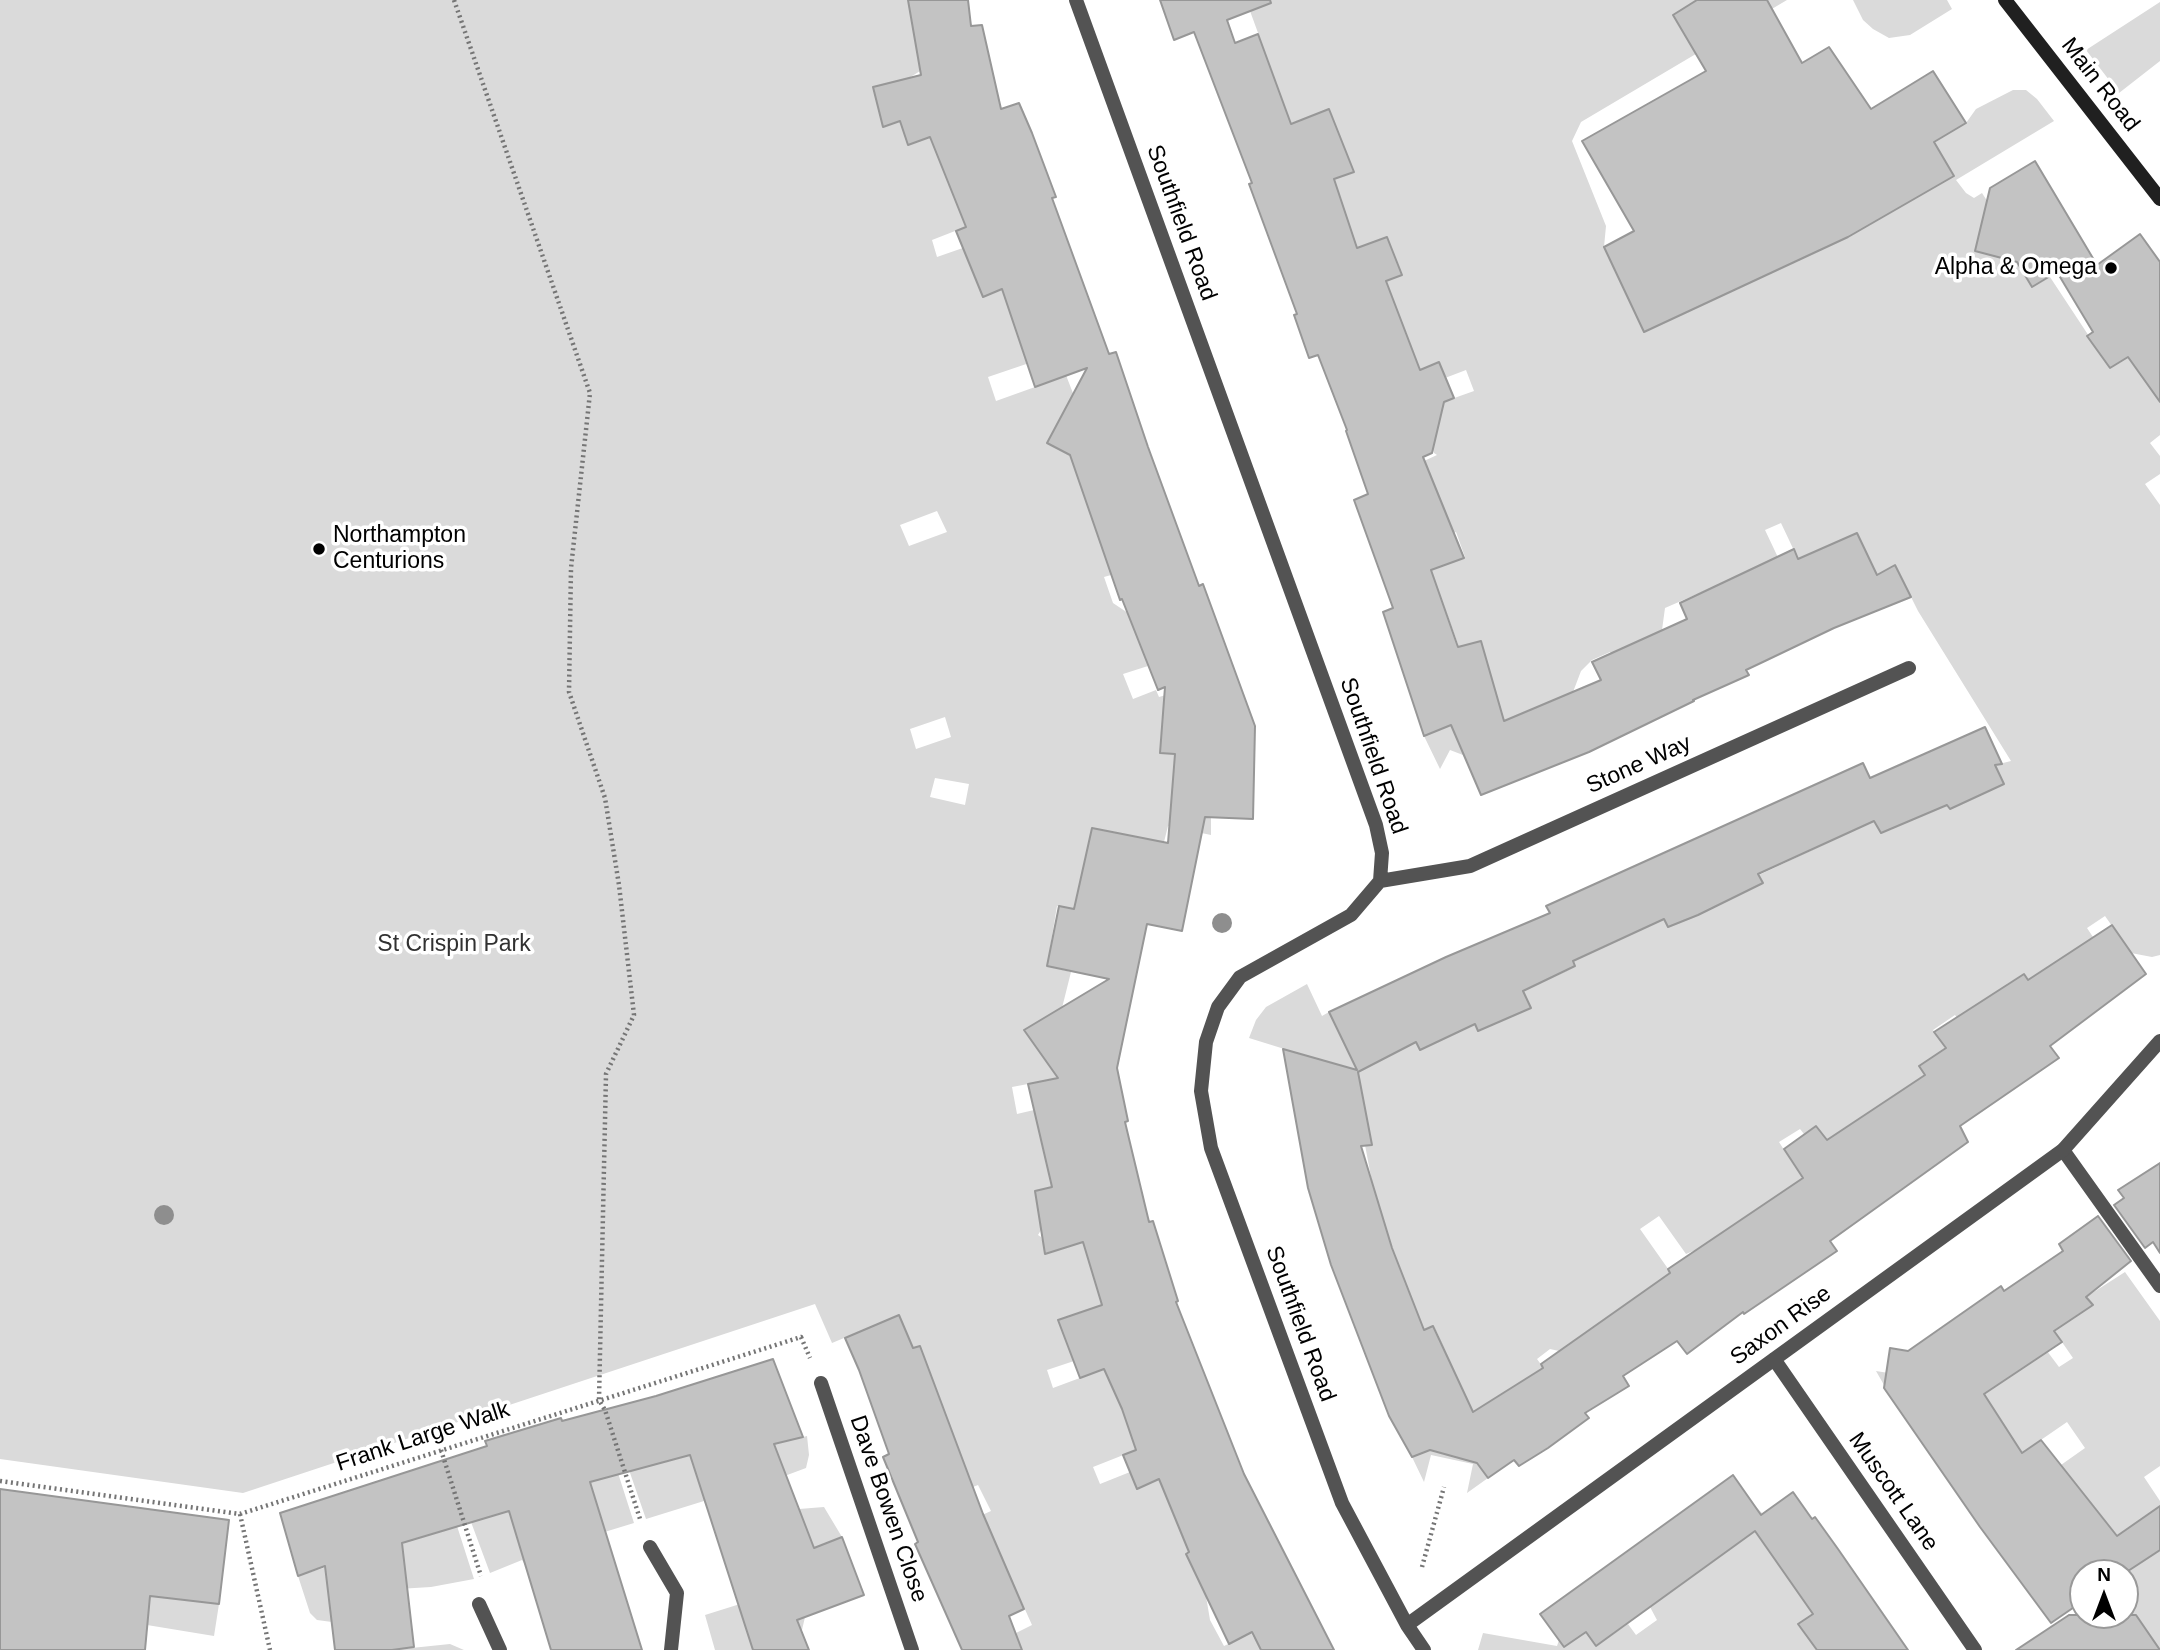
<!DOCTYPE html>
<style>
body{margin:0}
#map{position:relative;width:2160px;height:1650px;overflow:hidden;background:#fff;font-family:Arial,sans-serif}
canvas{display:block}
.north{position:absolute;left:2069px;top:1559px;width:70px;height:70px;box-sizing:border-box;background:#fff;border:2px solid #999;border-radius:50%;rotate:0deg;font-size:19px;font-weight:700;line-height:28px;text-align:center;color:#000}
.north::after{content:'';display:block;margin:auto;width:24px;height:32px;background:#000;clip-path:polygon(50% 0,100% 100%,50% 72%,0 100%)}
</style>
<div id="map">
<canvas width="2160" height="1650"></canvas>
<div class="north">N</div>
</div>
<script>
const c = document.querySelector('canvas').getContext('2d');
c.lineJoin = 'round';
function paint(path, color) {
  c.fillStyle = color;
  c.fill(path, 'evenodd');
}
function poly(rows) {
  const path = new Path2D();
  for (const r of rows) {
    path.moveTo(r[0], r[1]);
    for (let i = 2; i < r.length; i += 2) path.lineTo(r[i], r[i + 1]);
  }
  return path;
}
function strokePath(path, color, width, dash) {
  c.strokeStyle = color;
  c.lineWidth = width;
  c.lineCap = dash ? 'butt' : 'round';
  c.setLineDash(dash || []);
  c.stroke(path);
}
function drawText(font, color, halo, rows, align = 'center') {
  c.font = font + ' Arial,sans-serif';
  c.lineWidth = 7;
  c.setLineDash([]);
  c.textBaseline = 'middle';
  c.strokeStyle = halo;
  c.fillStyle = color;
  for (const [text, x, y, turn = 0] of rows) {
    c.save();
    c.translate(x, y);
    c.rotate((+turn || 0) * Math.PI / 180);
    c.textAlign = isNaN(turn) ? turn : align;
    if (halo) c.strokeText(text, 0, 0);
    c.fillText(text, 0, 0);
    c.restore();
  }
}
paint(poly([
 [0,0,908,0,920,71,909,78,874,87,883,127,900,121,931,136,973,224,932,240,937,257,980,242,976,281,983,297,1013,285,1041,359,988,377,996,401,1049,382,1064,370,1081,414,1058,423,1051,435,1055,447,1091,443,1111,575,1104,577,1113,603,1128,613,1148,666,1123,674,1133,699,1156,690,1159,697,1176,692,1160,753,1194,755,1170,815,1211,817,1211,835,1168,826,1164,842,1092,828,1083,870,1120,918,1057,906,1047,966,1071,972,1058,1024,1065,1077,1012,1087,1017,1114,1034,1110,1072,1183,1035,1191,1041,1230,1038,1235,1041,1237,1046,1253,1083,1242,1102,1305,1074,1361,1047,1370,1053,1388,1112,1366,1114,1387,1131,1431,1136,1450,1093,1467,1100,1484,1130,1472,1179,1470,1163,1488,1172,1510,1190,1501,1210,1620,1224,1646,1251,1633,1261,1650,1022,1650,1016,1633,1032,1625,1001,1556,964,1523,991,1511,978,1485,945,1498,951,1428,920,1346,913,1348,899,1315,832,1343,815,1304,243,1493,0,1459],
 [937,511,947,532,909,546,900,525],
 [945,717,951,737,916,749,910,729],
 [935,778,969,784,965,805,930,797],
 [1220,0,1697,0,1673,15,1690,44,1766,0,1787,0,1581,122,1572,141,1606,226,1604,247,1644,331,1848,237,1953,176,1934,142,1966,123,1976,109,2013,90,2026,90,2037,99,2054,121,1956,180,1966,193,1974,198,1982,193,2028,264,2021,268,2032,287,2050,277,2110,368,2128,357,2160,402,2160,435,2150,443,2160,456,2160,474,2145,484,2160,505,2160,955,2152,957,2131,953,2105,916,2087,928,2093,937,2028,980,2024,974,2007,984,1971,1037,1955,1015,1933,1030,1946,1048,1919,1066,1933,1088,1837,1155,1816,1126,1804,1134,1800,1129,1779,1142,1802,1178,1792,1186,1698,1249,1686,1254,1659,1216,1640,1229,1671,1273,1559,1351,1550,1349,1537,1359,1548,1374,1454,1456,1466,1460,1472,1456,1488,1478,1467,1493,1473,1464,1431,1455,1424,1482,1412,1457,1446,1443,1451,1364,1434,1326,1424,1330,1392,1248,1372,1182,1365,1145,1372,1144,1367,1122,1323,1061,1249,1038,1256,1020,1266,1007,1307,984,1322,1016,1329,1012,1354,1064,1384,1058,1416,1042,1421,1050,1475,1024,1479,1031,1530,1008,1523,991,1575,967,1573,961,1664,919,1669,927,1733,898,1763,883,1759,875,1874,821,1881,833,1947,805,1951,808,2003,785,1995,765,2011,761,1918,611,1895,565,1877,575,1798,559,1781,523,1765,530,1783,568,1727,581,1665,608,1662,630,1646,638,1619,670,1610,652,1592,660,1581,671,1573,692,1483,731,1488,744,1463,755,1450,750,1440,769,1424,736,1461,721,1486,659,1481,641,1459,647,1439,592,1394,608,1386,587,1465,557,1456,532,1450,535,1424,461,1437,455,1434,453,1427,432,1438,427,1443,402,1474,391,1466,370,1445,378,1439,362,1394,380,1390,371,1417,362,1406,332,1353,292,1401,274,1387,237,1340,254,1324,208,1342,201,1334,179,1337,129,1330,110,1291,123,1250,11],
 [1853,0,1947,0,1952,9,1910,35,1889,38,1873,29,1863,20],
 [2160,2,2160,61,2119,93,2086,50],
 [2125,1272,2160,1321,2160,1466,2144,1477,2160,1501,2160,1543,2144,1517,2102,1546,2049,1514,2081,1490,2067,1473,2053,1481,2051,1472,2085,1448,2067,1422,2022,1453,1922,1389,1896,1406,1876,1371,1926,1379,2047,1351,2059,1367,2073,1358,2046,1319,2092,1305,2086,1297],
 [770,1428,776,1444,807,1436,809,1455,806,1468,747,1490,759,1524,799,1509,824,1507,842,1537,783,1560,805,1617,802,1630,753,1650,715,1650,705,1615,740,1604,746,1498,708,1511,704,1501,646,1519,629,1470,677,1459],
 [618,1473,634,1523,598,1534,526,1566,522,1560,490,1573,471,1522],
 [1756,1507,1763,1514,1757,1533,1813,1614,1799,1624,1839,1650,1478,1650,1483,1633,1557,1646,1559,1640,1569,1644,1586,1632,1596,1646,1628,1624,1636,1635,1657,1620,1650,1607,1706,1565,1735,1522],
 [457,1526,474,1579,431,1587,398,1589,332,1622,317,1620,310,1613,298,1576],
 [2160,1550,2160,1650,2158,1650,2125,1615,2125,1608,2129,1604,2125,1598,2125,1573],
 [61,1561,189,1582,187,1600,219,1604,214,1636,147,1625],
 [450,1644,464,1650,392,1650]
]), '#dadada');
const building = poly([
 [908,0,968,0,971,26,982,25,1001,109,1019,103,1032,133,1056,197,1052,198,1109,354,1116,352,1148,447,1199,586,1203,584,1255,726,1253,819,1205,817,1182,931,1147,924,1117,1068,1128,1121,1125,1122,1149,1222,1153,1221,1178,1301,1176,1302,1244,1474,1334,1650,1261,1650,1252,1632,1229,1644,1186,1554,1189,1552,1159,1479,1137,1489,1123,1455,1136,1450,1122,1409,1104,1369,1080,1378,1058,1320,1102,1305,1083,1242,1045,1254,1035,1191,1052,1187,1028,1084,1058,1078,1024,1030,1109,979,1047,966,1059,906,1074,909,1092,828,1168,843,1175,754,1160,753,1165,687,1158,690,1122,599,1120,600,1070,455,1047,443,1087,368,1035,387,1002,289,983,297,956,231,966,227,930,137,908,145,900,121,883,127,873,87,921,75,908,0],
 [1160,0,1270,0,1271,3,1227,20,1235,43,1258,34,1291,124,1329,109,1354,172,1334,179,1357,248,1387,237,1402,275,1386,281,1420,370,1439,362,1454,398,1444,402,1432,453,1423,457,1464,558,1431,570,1458,647,1481,641,1504,721,1601,680,1592,662,1687,619,1680,603,1794,549,1798,559,1857,533,1877,575,1895,565,1911,597,1834,628,1765,661,1746,670,1749,675,1693,700,1694,701,1589,752,1481,795,1451,725,1424,736,1383,612,1393,608,1354,500,1368,494,1346,431,1347,430,1318,355,1309,358,1294,315,1297,314,1249,184,1252,183,1194,32,1174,40,1160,0],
 [1697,0,1767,0,1802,63,1829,47,1871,109,1933,71,1966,123,1934,142,1954,176,1848,237,1644,332,1604,247,1634,231,1582,141,1706,71,1673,15,1697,0],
 [2035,161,2097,265,2140,234,2160,262,2160,402,2128,357,2110,368,2087,336,2093,332,2057,272,2032,287,2017,262,1975,251,1990,188,2035,161],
 [1985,727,2002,764,1995,765,2004,784,1950,809,1947,805,1881,833,1874,821,1758,874,1763,883,1698,915,1668,927,1664,919,1573,961,1575,966,1523,991,1531,1008,1478,1031,1475,1024,1420,1050,1416,1042,1358,1072,1372,1145,1361,1146,1392,1248,1424,1330,1433,1326,1473,1412,1543,1368,1541,1364,1670,1273,1668,1269,1803,1178,1784,1149,1816,1126,1827,1140,1925,1075,1919,1066,1946,1048,1934,1032,2024,974,2028,980,2112,925,2146,974,2050,1046,2059,1058,1960,1126,1968,1142,1830,1241,1837,1251,1744,1314,1743,1312,1687,1354,1677,1341,1623,1376,1629,1386,1585,1413,1589,1418,1548,1448,1519,1466,1514,1460,1488,1478,1477,1463,1430,1450,1412,1457,1389,1416,1331,1265,1308,1188,1283,1049,1357,1070,1329,1012,1446,957,1550,913,1546,906,1863,763,1870,778,1985,727],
 [2160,1163,2160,1253,2153,1242,2145,1248,2114,1205,2124,1198,2118,1190,2160,1163],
 [2098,1216,2131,1261,2086,1297,2093,1305,2054,1331,2062,1342,1984,1394,2022,1453,2041,1440,2117,1536,2160,1506,2160,1550,2125,1573,2083,1573,2083,1601,2051,1623,1980,1527,1884,1388,1890,1348,1908,1351,2001,1286,2004,1291,2063,1251,2059,1244,2098,1216],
 [899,1315,913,1348,920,1346,983,1514,1024,1609,1009,1616,1022,1650,962,1650,915,1544,918,1542,883,1457,889,1454,859,1370,845,1338,899,1315],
 [773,1359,803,1437,774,1444,814,1548,842,1537,864,1595,797,1620,809,1650,753,1650,690,1455,590,1482,642,1650,551,1650,509,1511,402,1543,414,1647,392,1650,335,1650,325,1566,298,1576,280,1513,487,1446,485,1441,561,1418,562,1421,656,1396,773,1359],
 [1733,1475,1761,1515,1793,1492,1812,1519,1815,1517,1838,1549,1908,1650,1817,1650,1798,1624,1813,1614,1755,1531,1596,1646,1586,1632,1564,1647,1540,1614,1733,1475],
 [0,1489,229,1520,219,1604,150,1596,145,1650,0,1650,0,1489],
 [2069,1615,2136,1615,2160,1650,2016,1650,2069,1615]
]);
paint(building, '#c3c3c3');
strokePath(building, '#979797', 2);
strokePath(poly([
 [454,0,590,393,571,568,569,692,605,798,619,885,634,1015,606,1074,599,1400,605,1410,640,1519],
 [441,1450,481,1576],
 [0,1481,240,1514,801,1337,810,1358],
 [240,1514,270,1650],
 [1422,1567,1444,1487]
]), '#757575', 4.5, [2, 3.5]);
strokePath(poly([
 [2063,1150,2160,1286],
 [821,1383,912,1650],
 [650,1547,677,1593,671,1650],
 [479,1604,500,1650]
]), '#535353', 14);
strokePath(poly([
 [1076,0,1376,825,1382,853,1380,881,1351,915,1240,977,1218,1007,1206,1042,1201,1091,1211,1148,1342,1503,1407,1625,1424,1650],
 [1380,881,1470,866,1909,668],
 [1774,1359,1975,1650],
 [1407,1625,2063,1150,2160,1041]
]), '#535353', 14);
strokePath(poly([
 [2005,0,2160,199]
]), '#202020', 14);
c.fillStyle = '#8e8e8e';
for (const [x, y] of [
 [1222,923],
 [164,1215]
]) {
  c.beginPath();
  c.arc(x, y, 10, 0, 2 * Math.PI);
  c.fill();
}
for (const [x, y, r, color] of [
 [2111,268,7,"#000"],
 [319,549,7,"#000"]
]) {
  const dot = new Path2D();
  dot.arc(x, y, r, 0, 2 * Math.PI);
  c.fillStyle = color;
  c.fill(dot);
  strokePath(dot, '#fff', 2.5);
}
drawText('23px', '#000', '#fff', [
 ["Main Road",2100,85,52],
 ["Southfield Road",1181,223,70],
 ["Southfield Road",1373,756,71],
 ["Stone Way",1639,765,-24],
 ["Southfield Road",1300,1324,70],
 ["Saxon Rise",1781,1326,-36],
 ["Frank Large Walk",423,1437,-18],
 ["Muscott Lane",1893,1492,55],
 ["Dave Bowen Close",888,1509,71]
]);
drawText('23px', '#000', '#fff', [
 ["Alpha & Omega",2097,268],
 ["Northampton",333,536,"left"],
 ["Centurions",333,562,"left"]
], 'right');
drawText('23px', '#313131', '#fff', [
 ["St Crispin Park",454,945]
]);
</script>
